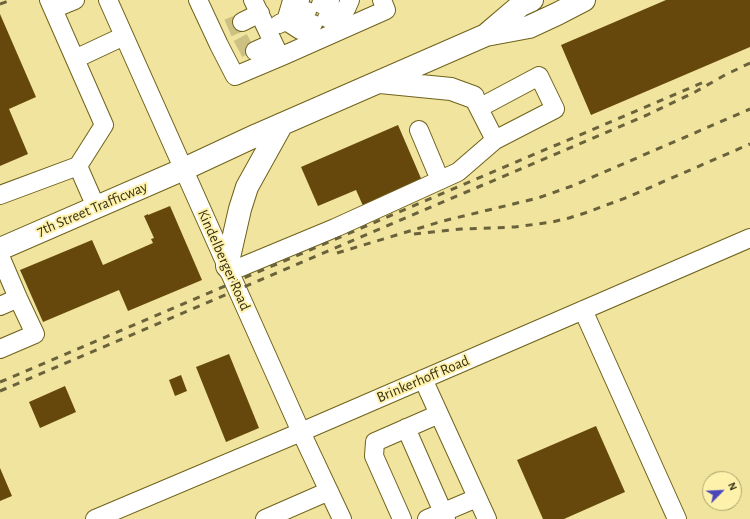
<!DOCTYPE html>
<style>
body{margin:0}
#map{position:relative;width:750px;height:519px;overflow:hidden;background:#f1e49e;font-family:"Alegreya Sans",sans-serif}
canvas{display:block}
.north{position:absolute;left:702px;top:471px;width:40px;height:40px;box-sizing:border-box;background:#fef1ab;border:1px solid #aea46f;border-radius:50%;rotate:66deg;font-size:11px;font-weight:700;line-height:16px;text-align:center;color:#373115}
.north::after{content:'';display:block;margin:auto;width:14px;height:18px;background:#4b46bc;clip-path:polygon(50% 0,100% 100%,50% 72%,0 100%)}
</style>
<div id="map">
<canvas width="750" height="519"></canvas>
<div class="north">N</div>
</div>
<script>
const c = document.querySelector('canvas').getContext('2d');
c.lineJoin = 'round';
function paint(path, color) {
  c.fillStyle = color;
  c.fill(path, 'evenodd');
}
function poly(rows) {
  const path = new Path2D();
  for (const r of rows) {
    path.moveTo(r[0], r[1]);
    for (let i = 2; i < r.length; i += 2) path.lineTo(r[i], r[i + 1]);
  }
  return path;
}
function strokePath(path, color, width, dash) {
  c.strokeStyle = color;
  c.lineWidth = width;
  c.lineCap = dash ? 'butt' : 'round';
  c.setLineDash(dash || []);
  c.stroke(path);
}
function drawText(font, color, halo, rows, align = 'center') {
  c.font = font + ' "Alegreya Sans",sans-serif';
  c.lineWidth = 4;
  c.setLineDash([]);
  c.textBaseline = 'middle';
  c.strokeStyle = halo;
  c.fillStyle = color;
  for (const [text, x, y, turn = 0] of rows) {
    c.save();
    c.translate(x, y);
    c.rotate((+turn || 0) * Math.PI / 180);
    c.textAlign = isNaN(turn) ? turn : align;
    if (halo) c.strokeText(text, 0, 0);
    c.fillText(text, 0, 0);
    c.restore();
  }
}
paint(poly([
 [666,0,750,0,750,47,591,115,561,45],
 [0,14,36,97,9,109,28,154,0,166],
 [398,125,423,183,364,208,356,190,318,206,301,167],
 [170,206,202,280,128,311,119,290,43,322,20,270,92,240,103,265,153,243,151,239,154,238,144,216,148,214,148,215],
 [229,354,259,428,226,442,196,367],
 [181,375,187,391,175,396,169,380],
 [65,386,76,412,40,428,29,402],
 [596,426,625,492,564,519,543,519,517,460],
 [0,468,12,496,0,501]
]), '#66480d');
strokePath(poly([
 [228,28,242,22],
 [238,49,251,42]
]), '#ccc083', 18, [18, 9]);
const minor = poly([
 [108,0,301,432,342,519],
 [198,0,219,45,235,76,280,57],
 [253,0,280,57,386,10,382,0],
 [300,0,291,4,286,21,300,30,313,24],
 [321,4,330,0],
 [53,9,75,0],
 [327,18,346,9,350,0],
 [242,22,260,13],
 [279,24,307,11],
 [255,51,273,43],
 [75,59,124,36],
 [479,108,539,76,555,109,495,140],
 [419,130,440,180],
 [78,166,96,207],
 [0,195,78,166,104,125,49,0],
 [0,256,18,298,35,334,0,349],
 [229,272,335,228,458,172,495,140,473,97],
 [0,306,18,298],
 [583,310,677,519],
 [423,379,487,519],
 [406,428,446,519],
 [95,519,301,432,750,238],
 [265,519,329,491],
 [402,519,374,456,375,442,439,414],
 [427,519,477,498]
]);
const major = poly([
 [487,34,521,5,532,0],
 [380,82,451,89,473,97],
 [0,249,184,169,257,135,486,35,529,27,557,14,584,0],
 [227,266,240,209,247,187,282,124]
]);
strokePath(minor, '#6f621c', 20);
strokePath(major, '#6f621c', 24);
strokePath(minor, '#fff', 18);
strokePath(major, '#fff', 22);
strokePath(poly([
 [0,4,11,0],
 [414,234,461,229,515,227,552,222,569,218,585,213,628,197,750,144],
 [337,253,443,221,538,198,572,186,750,109],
 [0,382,704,82],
 [0,391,647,115,695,92,725,75,750,63]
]), '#6a623b', 3, [7, 7]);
drawText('15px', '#373115', '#fef1ab', [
 ["7th Street Trafficway",92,209,-23],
 ["Kindelberger Road",224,260,66],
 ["Brinkerhoff Road",423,379,-23]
]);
</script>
